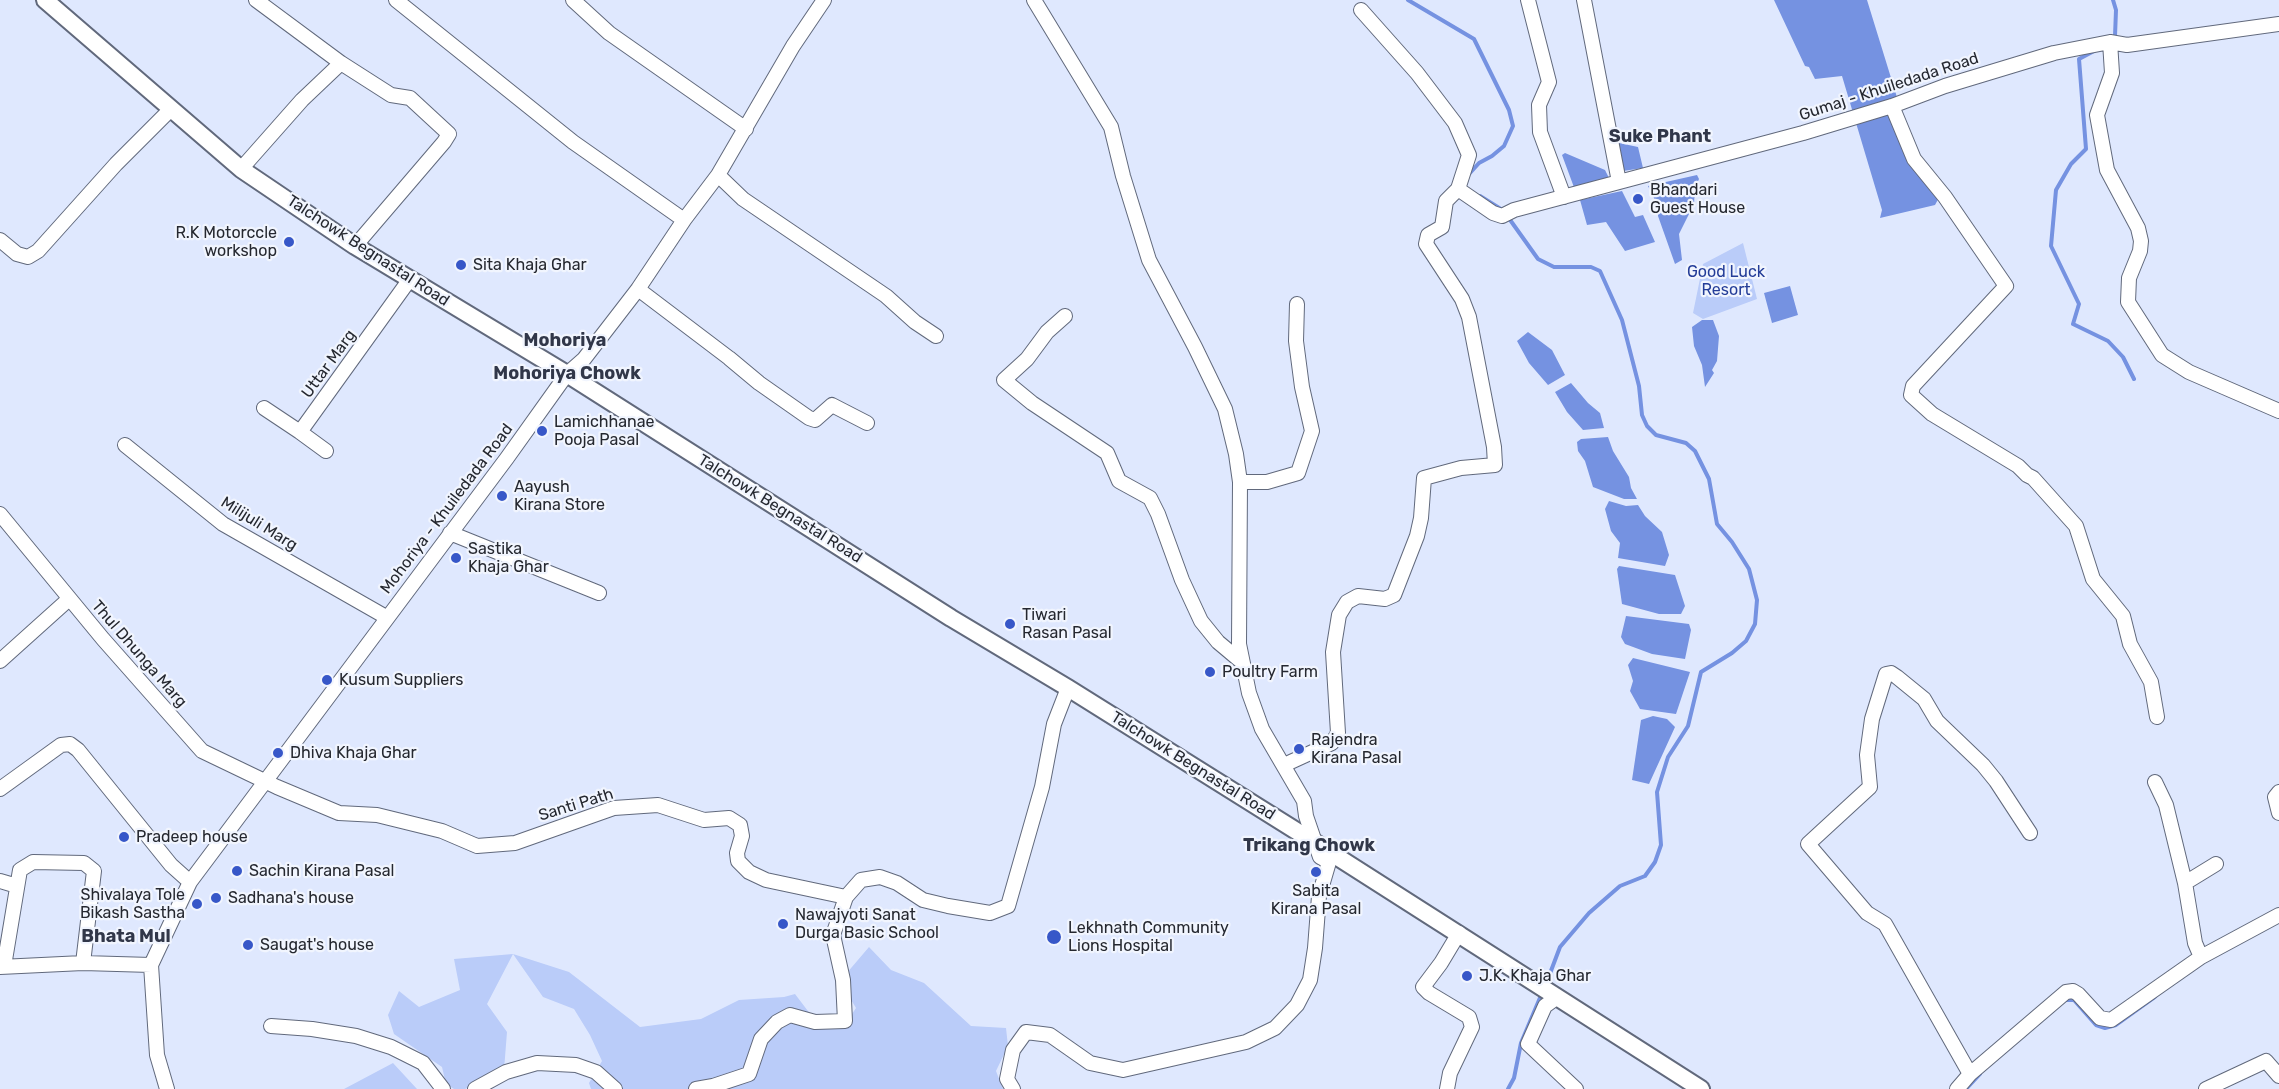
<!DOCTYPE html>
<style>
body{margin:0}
canvas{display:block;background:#dfe8fe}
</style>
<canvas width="2279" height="1089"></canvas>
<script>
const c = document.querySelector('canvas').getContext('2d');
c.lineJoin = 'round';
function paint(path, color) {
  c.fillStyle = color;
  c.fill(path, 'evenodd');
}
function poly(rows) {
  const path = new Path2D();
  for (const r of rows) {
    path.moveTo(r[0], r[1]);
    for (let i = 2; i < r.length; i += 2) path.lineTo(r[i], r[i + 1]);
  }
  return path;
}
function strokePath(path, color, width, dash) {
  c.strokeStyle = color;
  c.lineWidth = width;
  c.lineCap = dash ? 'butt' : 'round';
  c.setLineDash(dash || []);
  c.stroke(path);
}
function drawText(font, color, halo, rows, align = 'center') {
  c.font = font + ' Rubik,sans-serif';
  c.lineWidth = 4.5;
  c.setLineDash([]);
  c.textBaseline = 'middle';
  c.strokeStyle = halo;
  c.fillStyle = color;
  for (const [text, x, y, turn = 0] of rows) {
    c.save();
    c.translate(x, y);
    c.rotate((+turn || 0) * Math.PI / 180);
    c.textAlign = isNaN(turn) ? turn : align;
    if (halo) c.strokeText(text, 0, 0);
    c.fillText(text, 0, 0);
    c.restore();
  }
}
paint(poly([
 [1743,243,1757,299,1703,319,1693,313,1703,264],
 [869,947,891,970,924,983,971,1026,1006,1028,1008,1046,996,1071,1003,1089,591,1089,589,1083,602,1061,590,1035,574,1009,543,997,513,954,487,1004,507,1032,504,1070,465,1089,454,1089,446,1084,442,1067,394,1034,388,1015,399,991,419,1007,460,990,454,959,513,954,569,972,640,1027,701,1019,739,1000,784,997,795,994,814,1019,852,1014,856,1008,840,981],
 [393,1063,417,1089,344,1089]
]), '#baccf9');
paint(poly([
 [1774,0,1867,0,1896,94,1908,145,1942,192,1935,205,1880,218,1882,210,1842,76,1815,79,1809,67,1805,66],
 [1619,143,1638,147,1643,168,1623,171,1615,152],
 [1565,153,1605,170,1610,180,1575,190,1562,155],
 [1697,175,1699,179,1695,188,1694,204,1679,234,1682,260,1675,264,1658,216,1658,206,1648,186],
 [1622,191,1635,217,1643,215,1655,242,1625,251,1606,222,1587,225,1580,200],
 [1790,286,1798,315,1772,323,1764,293],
 [1702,320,1713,320,1719,336,1717,361,1712,370,1714,373,1705,387,1702,365,1694,346,1692,327],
 [1528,332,1552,350,1565,375,1548,385,1529,363,1517,341],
 [1571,383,1588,403,1600,413,1604,428,1583,430,1567,412,1555,392],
 [1608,437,1613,451,1629,477,1631,488,1637,499,1624,499,1593,487,1585,461,1578,451,1577,442,1581,439],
 [1609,501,1626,506,1638,505,1645,516,1662,532,1669,555,1665,566,1618,558,1620,543,1611,531,1605,509],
 [1619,566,1675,575,1685,606,1681,614,1659,614,1622,604,1617,569],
 [1626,616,1689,624,1691,630,1685,659,1652,654,1625,644,1621,637],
 [1633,658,1690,672,1676,714,1640,709,1630,691,1633,681,1628,665],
 [1653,716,1667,719,1675,727,1649,784,1632,780,1641,720]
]), '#7592e1');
strokePath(poly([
 [1408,0,1474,39,1509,110,1513,126,1504,146,1492,156,1479,163,1470,173],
 [2113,0,2116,10,2115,36],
 [2094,51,2079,59,2086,149,2071,164,2056,190,2051,246,2079,304,2073,324,2108,341,2123,357,2134,379],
 [1480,196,1504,211],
 [1508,217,1538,259,1554,267,1591,267,1600,271,1622,320,1639,386,1642,415,1647,426,1656,435,1686,443,1695,451,1709,479,1717,524,1732,542,1749,569,1757,600,1755,624,1746,641,1732,653,1701,672,1688,726,1668,757,1657,792,1661,845,1655,862,1645,876,1620,886,1589,913,1560,947,1546,984],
 [2064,1000,2074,1000,2096,1025,2105,1028,2116,1025,2155,997],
 [1508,1089,1514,1078,1521,1043,1542,993],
 [1966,1089,1980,1074]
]), '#7592e1', 4);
const minor = poly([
 [396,0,573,142,684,220],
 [573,0,609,33,746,129],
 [1528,0,1549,82,1539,105,1540,132,1564,197],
 [1584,0,1619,182],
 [1361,10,1417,73,1455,123,1469,155,1458,189],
 [2110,42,2112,73,2097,115,2107,170,2138,228,2141,241,2140,251,2129,278,2128,302,2162,355,2189,372,2279,411],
 [341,63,391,95,410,98,449,134,444,142,355,246],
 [1892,106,1914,159,1945,197,2006,286,1913,386,1911,395,1932,414,2018,466,2027,475,2033,478,2076,526,2093,579,2123,616,2130,644,2151,682,2157,717],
 [241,169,302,100,341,63,256,0],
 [718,175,743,199,886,296,915,322,936,336],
 [0,240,17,254,28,257,38,251,116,164,171,109],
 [638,289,729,358,759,383,809,418,815,420,832,405,867,423],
 [1065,316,1047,332,1027,359,1004,380,1032,403,1107,453,1119,481,1150,498,1158,514,1182,580,1201,621,1218,642,1243,663],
 [264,408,300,432,410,279],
 [300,432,326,451],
 [125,445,223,524,386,617],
 [1240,482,1267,482,1298,473,1312,431,1302,387,1296,341,1297,304],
 [0,514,103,639,202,751,277,787,339,813,377,815,442,831,477,846,515,843,614,808,658,805,704,820,729,818,740,825,742,836,737,853,738,861,749,872,766,880,846,897],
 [450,533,599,593],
 [0,661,69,599],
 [1284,765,1332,743,1338,733,1333,652,1339,615,1347,602,1358,596,1385,599,1394,595,1417,536,1421,518,1424,478,1461,468,1495,465,1494,447,1469,317,1462,299,1426,244,1428,235,1442,227,1446,201,1458,189,1493,213,1502,216,1514,210,1803,133,1892,106,1945,86,2054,53,2110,42,2127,45,2279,24],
 [2155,782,2166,805,2185,883],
 [0,789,61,745,70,744,78,750,171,865,190,882],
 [2279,792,2275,797,2279,813],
 [0,881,17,886],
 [2201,957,2195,943,2185,883,2216,864],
 [4,966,20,870,33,862,84,863,94,871,83,963],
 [0,967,83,963,151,965],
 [1556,998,1545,1006,1528,1044,1576,1089],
 [271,1026,312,1029,356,1036,391,1047,423,1063,443,1089],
 [1970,1074,1885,924,1867,913,1808,844,1870,787,1867,755,1872,719,1886,674,1891,673,1897,677,1924,699,1937,721,1983,765,1996,781,2030,833],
 [167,1089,157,1055,151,965,190,882,507,458,567,374,584,359,638,289,684,220,718,175,793,46,824,0],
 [475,1089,506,1072,537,1063,576,1065,596,1072,615,1089],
 [696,1089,713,1086,749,1074,761,1039,777,1022,790,1015,815,1022,845,1021,843,980,833,935,846,897,861,880,880,877,897,883,923,900,948,906,990,913,1008,906,1042,787,1054,724,1068,688],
 [1013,1089,1007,1079,1013,1050,1026,1032,1050,1035,1090,1063,1123,1070,1246,1042,1275,1028,1297,1005,1310,980,1315,948,1319,896,1329,862,1320,857,1306,816,1304,801,1262,729,1249,693,1239,644,1240,482,1236,454,1225,409,1195,347,1149,260,1123,176,1111,127,1034,0],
 [1447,1089,1450,1073,1472,1027,1469,1017,1429,993,1423,987,1441,963,1459,933],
 [1957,1089,1970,1074,2066,992,2073,991,2078,994,2100,1018,2111,1020,2201,957,2279,915],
 [2206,1089,2266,1061,2279,1076]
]);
const major = poly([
 [45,0,241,169,355,246,567,374,951,618,1068,688,1314,842,1701,1089]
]);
strokePath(minor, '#61697c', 16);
strokePath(major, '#61697c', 20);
strokePath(minor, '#fff', 14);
strokePath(major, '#fff', 16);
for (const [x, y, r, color] of [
 [1638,199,6,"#3757c8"],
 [289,242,6,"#3757c8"],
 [461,265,6,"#3757c8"],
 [542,431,6,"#3757c8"],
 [502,496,6,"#3757c8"],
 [456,558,6,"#3757c8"],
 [1010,624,6,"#3757c8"],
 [1210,672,6,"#3757c8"],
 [327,680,6,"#3757c8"],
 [1299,749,6,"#3757c8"],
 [278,753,6,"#3757c8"],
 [124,837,6,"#3757c8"],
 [237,871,6,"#3757c8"],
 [1316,872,6,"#3757c8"],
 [216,898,6,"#3757c8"],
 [197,904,6,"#3757c8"],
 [783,924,6,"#3757c8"],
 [1054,937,8,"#3757c8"],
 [248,945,6,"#3757c8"],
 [1467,976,6,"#3757c8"]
]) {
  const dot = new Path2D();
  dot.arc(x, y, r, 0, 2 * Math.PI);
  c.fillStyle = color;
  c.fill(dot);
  strokePath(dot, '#f1f5fe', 2);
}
drawText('16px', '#252830', '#f1f5fe', [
 ["Gumaj - Khuiledada Road",1889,87,-18],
 ["Talchowk Begnastal Road",368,251,33],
 ["Uttar Marg",329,364,-54],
 ["Mohoriya - Khuiledada Road",447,509,-53],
 ["Talchowk Begnastal Road",780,509,32],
 ["Milijuli Marg",259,524,32],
 ["Thul Dhunga Marg",139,654,49],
 ["Talchowk Begnastal Road",1193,766,32],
 ["Santi Path",576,805,-17]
]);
drawText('16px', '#252830', '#f1f5fe', [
 ["Bhandari",1650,190],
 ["Guest House",1650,208],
 ["R.K Motorccle",277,233,"right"],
 ["workshop",277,251,"right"],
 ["Sita Khaja Ghar",473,265],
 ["Lamichhanae",554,422],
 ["Pooja Pasal",554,440],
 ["Aayush",514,487],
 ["Kirana Store",514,505],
 ["Sastika",468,549],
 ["Khaja Ghar",468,567],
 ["Tiwari",1022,615],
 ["Rasan Pasal",1022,633],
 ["Poultry Farm",1222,672],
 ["Kusum Suppliers",339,680],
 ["Rajendra",1311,740],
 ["Kirana Pasal",1311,758],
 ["Dhiva Khaja Ghar",290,753],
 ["Pradeep house",136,837],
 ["Sachin Kirana Pasal",249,871],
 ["Sabita",1316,891,"center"],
 ["Kirana Pasal",1316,909,"center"],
 ["Shivalaya Tole",185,895,"right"],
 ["Bikash Sastha",185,913,"right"],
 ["Sadhana's house",228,898],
 ["Nawajyoti Sanat",795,915],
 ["Durga Basic School",795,933],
 ["Lekhnath Community",1068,928],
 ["Lions Hospital",1068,946],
 ["Saugat's house",260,945],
 ["J.K. Khaja Ghar",1479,976]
], 'left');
drawText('16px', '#243d98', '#f1f5fe', [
 ["Good Luck",1726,272],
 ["Resort",1726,290]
]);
drawText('bold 18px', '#313749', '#f1f5fe', [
 ["Suke Phant",1660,137],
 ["Mohoriya",565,341],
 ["Mohoriya Chowk",567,374],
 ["Trikang Chowk",1309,846],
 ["Bhata Mul",126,937]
]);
</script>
